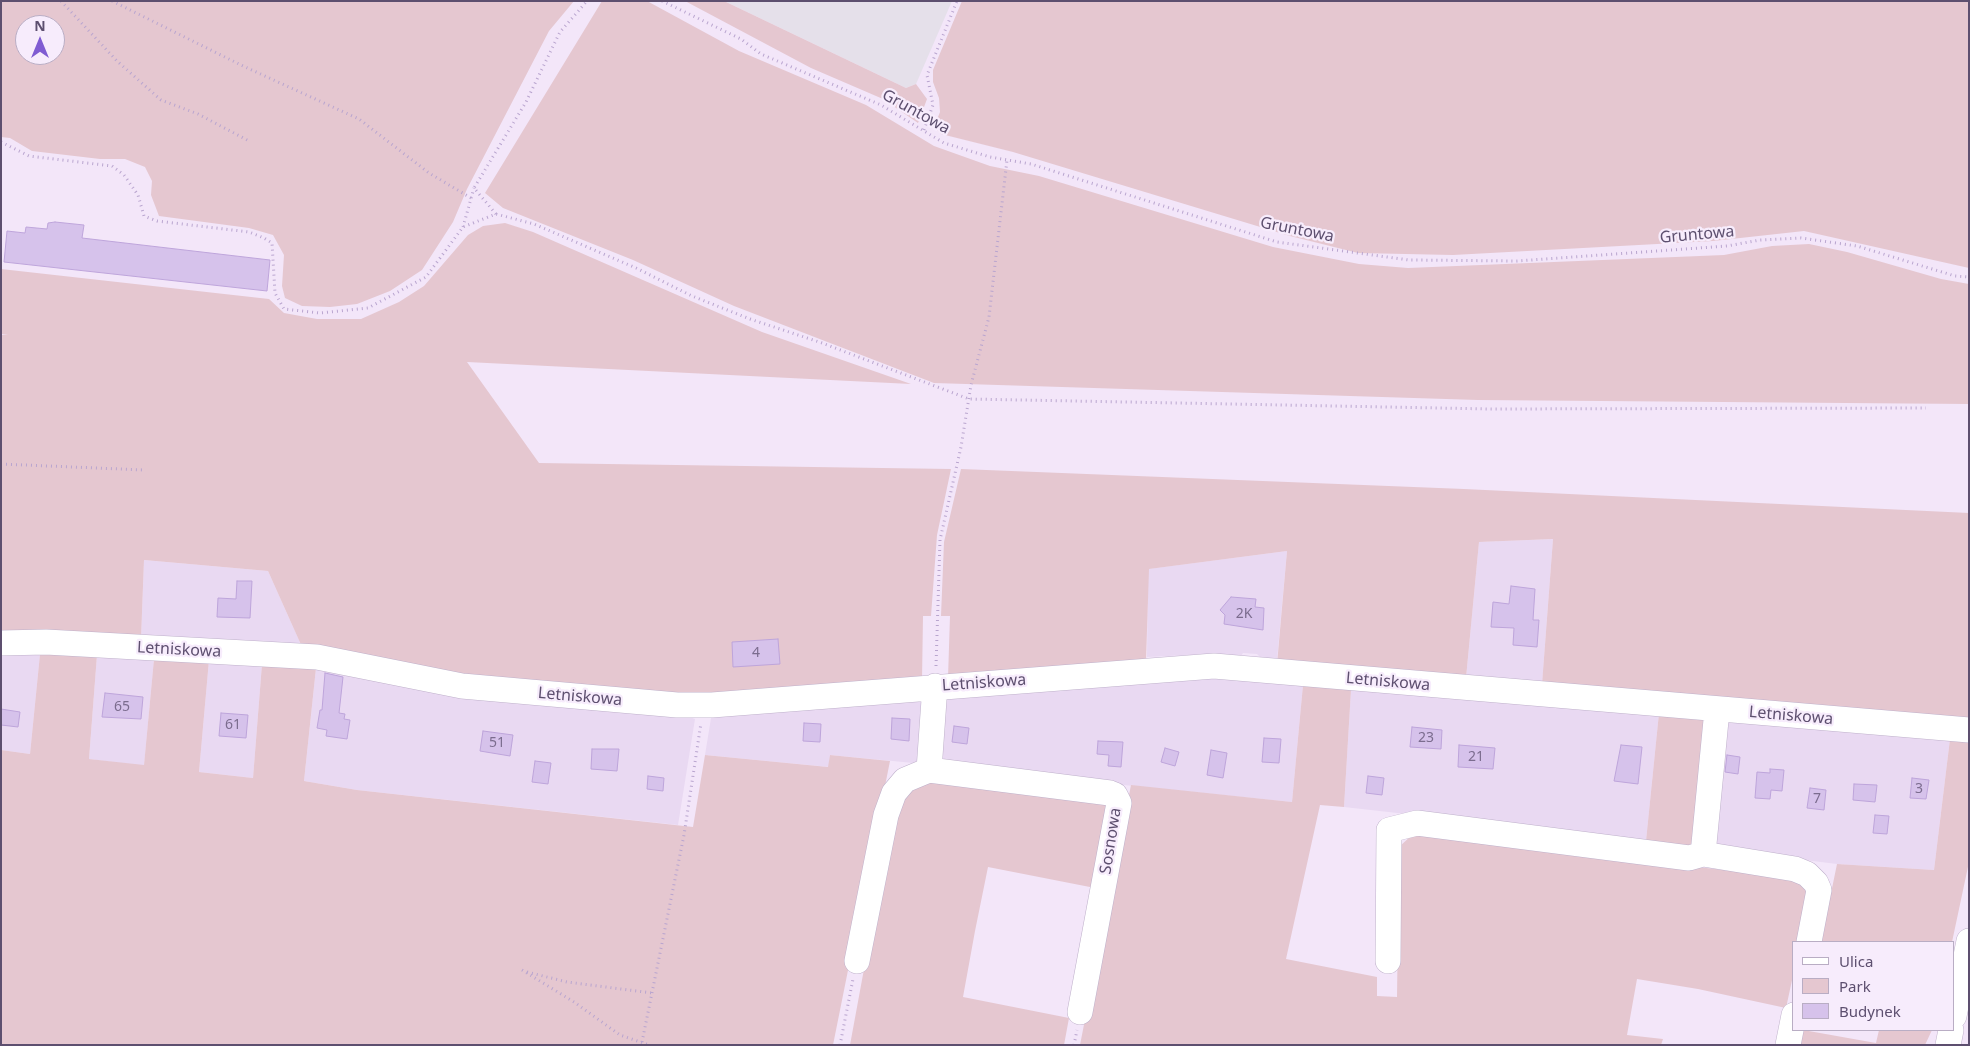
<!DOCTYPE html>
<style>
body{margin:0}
#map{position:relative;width:1970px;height:1046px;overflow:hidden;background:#f3e6f9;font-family:"Noto Sans",sans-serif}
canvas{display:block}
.frame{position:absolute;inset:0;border:2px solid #5d4f6f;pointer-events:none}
.legend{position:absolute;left:1792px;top:941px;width:162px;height:90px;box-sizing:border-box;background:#f7ecfc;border:1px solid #b9adc4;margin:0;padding:6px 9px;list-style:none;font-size:15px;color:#5d4f6f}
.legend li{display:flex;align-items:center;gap:10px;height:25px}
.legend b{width:25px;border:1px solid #b9adc4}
.north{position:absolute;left:15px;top:15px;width:50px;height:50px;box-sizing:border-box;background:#f7ecfc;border:1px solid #b9adc4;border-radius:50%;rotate:0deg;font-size:14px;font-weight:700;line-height:20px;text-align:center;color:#5d4f6f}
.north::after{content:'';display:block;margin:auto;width:18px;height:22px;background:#805cd2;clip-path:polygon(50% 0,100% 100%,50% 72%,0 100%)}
</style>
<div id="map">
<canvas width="1970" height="1046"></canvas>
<div class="frame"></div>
<ul class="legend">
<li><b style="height:6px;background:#fff"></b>Ulica</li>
<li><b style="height:14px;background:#e5c7d0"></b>Park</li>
<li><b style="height:14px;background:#d6c2eb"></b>Budynek</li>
</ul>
<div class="north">N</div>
</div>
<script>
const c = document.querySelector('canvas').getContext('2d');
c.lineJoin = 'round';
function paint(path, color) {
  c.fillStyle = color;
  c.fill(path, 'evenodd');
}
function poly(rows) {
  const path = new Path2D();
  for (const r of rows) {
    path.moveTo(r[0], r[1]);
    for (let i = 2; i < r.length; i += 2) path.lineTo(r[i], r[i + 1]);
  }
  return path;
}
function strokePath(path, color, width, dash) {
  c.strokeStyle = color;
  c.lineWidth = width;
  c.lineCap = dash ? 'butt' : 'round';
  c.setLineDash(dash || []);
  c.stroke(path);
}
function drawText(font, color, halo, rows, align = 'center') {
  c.font = font + ' "Noto Sans",sans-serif';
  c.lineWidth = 4.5;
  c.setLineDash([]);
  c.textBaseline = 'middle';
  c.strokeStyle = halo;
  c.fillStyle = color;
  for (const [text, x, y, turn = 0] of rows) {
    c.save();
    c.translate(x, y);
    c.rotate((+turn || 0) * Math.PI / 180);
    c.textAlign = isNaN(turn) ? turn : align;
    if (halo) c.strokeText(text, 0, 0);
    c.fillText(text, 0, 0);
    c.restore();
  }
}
paint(poly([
 [1553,539,1542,684,1466,678,1479,542],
 [1287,551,1277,660,1261,658,1257,654,1243,653,1241,656,1209,654,1147,657,1148,569],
 [144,560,268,571,302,647,141,639],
 [1,652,40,654,30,754,1,750],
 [97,655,154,659,144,766,89,759],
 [209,660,262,664,253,778,199,772],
 [316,668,679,713,695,719,678,825,357,790,304,781],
 [1213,677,1303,685,1292,802,936,766,941,695],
 [1351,690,1505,703,1659,713,1646,841,1344,807],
 [928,697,924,764,830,755,829,767,705,755,712,712],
 [1722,719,1950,739,1934,870,1837,864,1708,848]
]), '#e9d9f2');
paint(poly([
 [724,1,952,1,916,84,906,88]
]), '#e5e0ea');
paint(poly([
 [1,1,574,1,549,31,467,189,453,222,422,270,390,291,357,304,330,307,302,306,285,298,282,286,284,255,273,235,249,228,159,216,151,195,152,181,145,167,125,159,100,159,32,151,10,138,1,137],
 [25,25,55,25,55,55,25,55],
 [602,1,647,1,739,51,866,105,934,146,990,166,1039,176,1273,247,1359,264,1408,268,1724,255,1772,246,1809,244,1847,252,1941,279,1969,284,1969,404,1478,400,934,383,734,306,633,260,503,208,485,193],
 [685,1,724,1,906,88,916,84,927,99,918,123,883,99,811,68],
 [962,1,1969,1,1969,268,1804,231,1713,241,1453,255,1358,253,1290,236,1013,152,941,134,934,127,940,112,939,98,933,82,933,70],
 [505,223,533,232,762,332,911,384,467,362,539,463,951,469,937,535,931,616,923,616,922,680,691,696,445,674,302,647,268,571,144,560,141,639,1,632,1,335,8,335,1,334,1,269,269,299,284,313,317,319,361,319,399,302,424,286,468,235,483,226],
 [961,469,1464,489,1969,513,1969,723,1542,684,1553,539,1479,542,1466,678,1277,664,1287,551,1149,569,1146,661,948,678,950,616,941,616,944,542],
 [40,654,97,655,89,759,144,765,154,659,209,660,199,772,253,778,262,664,316,668,304,781,357,790,693,827,705,755,828,767,830,755,890,761,833,1045,1,1045,1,750,30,754],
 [1303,685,1351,690,1344,807,1320,805,1286,959,1377,977,1377,996,1397,997,1399,847,1412,835,1434,837,1803,879,1811,888,1800,942,1794,942,1794,971,1786,1008,1698,989,1637,979,1627,1035,1663,1039,1661,1045,1080,1045,1131,785,1292,802],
 [1659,713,1707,718,1694,846,1646,841],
 [1950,739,1969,741,1969,862,1952,942,1821,942,1837,864,1934,870],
 [930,780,1105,799,1111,807,1095,888,988,867,975,931,963,997,1069,1018,1064,1045,850,1045,895,801],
 [1803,1030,1876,1043,1879,1030,1932,1030,1925,1045,1800,1045]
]), '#e5c7d0');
const building = poly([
 [55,222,84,225,82,238,270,260,267,291,4,262,7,231,25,233,26,227,47,229,48,223,55,222],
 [237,581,252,581,250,618,217,617,218,598,236,599,237,581],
 [1511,586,1535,589,1533,620,1539,620,1537,647,1513,645,1514,628,1491,627,1493,602,1509,604,1511,586],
 [1231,597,1256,599,1255,607,1264,608,1263,630,1224,624,1225,615,1220,610,1231,597],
 [778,639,780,664,733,667,732,642,778,639],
 [325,673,343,677,339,713,345,714,344,719,350,720,347,739,326,736,327,730,317,728,320,710,322,710,325,673],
 [105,693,143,697,141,719,102,717,105,693],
 [1,709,20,712,18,727,1,725,1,709],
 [221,713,248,715,246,738,219,736,221,713],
 [892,718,910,719,909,741,891,739,892,718],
 [804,723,821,724,820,742,803,741,804,723],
 [954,726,969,728,967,744,952,742,954,726],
 [1412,727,1442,730,1441,749,1410,747,1412,727],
 [483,731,513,735,510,756,480,751,483,731],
 [1264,738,1281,739,1279,763,1262,762,1264,738],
 [1098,741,1123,742,1121,767,1108,766,1109,755,1097,754,1098,741],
 [1459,745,1495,748,1493,769,1458,767,1459,745],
 [1621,745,1642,747,1638,784,1614,781,1621,745],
 [1165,748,1179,752,1175,766,1161,762,1165,748],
 [592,749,619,749,617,771,591,769,592,749],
 [1211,750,1227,753,1223,778,1207,775,1211,750],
 [1727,755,1740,757,1738,774,1725,772,1727,755],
 [535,761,551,763,548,784,532,782,535,761],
 [1770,769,1784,770,1782,791,1771,790,1770,799,1755,798,1757,772,1770,773,1770,769],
 [648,776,664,778,663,791,647,789,648,776],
 [1368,776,1384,778,1382,795,1366,793,1368,776],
 [1912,778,1929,780,1926,799,1910,798,1912,778],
 [1854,784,1877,785,1875,802,1853,800,1854,784],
 [1810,788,1826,790,1824,810,1807,808,1810,788],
 [1875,815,1889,816,1887,834,1873,833,1875,815]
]);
paint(building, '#d6c2eb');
strokePath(building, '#bea5db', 1);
const minor = poly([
 [1,643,46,642,317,657,462,686,677,705,712,705,1214,666,1969,730],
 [929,770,935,686],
 [1703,854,1717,710],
 [857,961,886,815,894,793,905,780,929,770,1110,793,1115,795,1119,803,1080,1012],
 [1388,961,1389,830,1417,823,1689,858,1703,854,1795,869,1807,874,1816,883,1819,890,1809,942],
 [1954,1016,1969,941],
 [1788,1045,1794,1015],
 [1948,1045,1951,1030]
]);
strokePath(minor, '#bfb1cb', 26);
strokePath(poly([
 [61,1,117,61,161,100,198,114,249,141],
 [112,1,243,66,359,119,429,173,471,198],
 [662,1,741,39,761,54,881,105,944,143,990,157,1031,164,1277,242,1409,260,1517,261,1727,246,1760,240,1801,238,1857,246,1955,276,1969,277],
 [924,130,933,105,927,75,957,1],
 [1,142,29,156,112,166,124,175,138,195,144,216,157,221,249,232,264,238,272,243,275,293,284,309,320,313,368,308,426,277,463,227,496,214,534,224,636,268,692,296,750,319,822,343,969,399,1491,409,1926,408],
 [496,214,474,188,526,102,560,32,587,1],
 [463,227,474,188],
 [1,464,144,470],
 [936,666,940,540,961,447,971,385,989,317,1007,160],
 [522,970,574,1002,620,1035,649,1045],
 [527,972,567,982,652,993],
 [642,1042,684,835,701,723],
 [840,1045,853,979],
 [1074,1045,1077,1030]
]), '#b9a5cf', 3, [1, 4]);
strokePath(minor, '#fff', 25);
drawText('14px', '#7b6c8e', null, [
 ["2K",1244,614],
 ["4",756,653],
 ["65",122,707],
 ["61",233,725],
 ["23",1426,738],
 ["51",497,743],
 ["21",1476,757],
 ["3",1919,789],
 ["7",1817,799]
]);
drawText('16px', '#5d4f6f', '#f7ecfc', [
 ["Gruntowa",916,112,29],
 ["Gruntowa",1297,230,11],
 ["Gruntowa",1697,235,-5],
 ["Letniskowa",179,650,3],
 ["Letniskowa",1388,682,5],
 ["Letniskowa",984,683,-4],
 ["Letniskowa",580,697,5],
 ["Letniskowa",1791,716,5],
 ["Sosnowa",1111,841,-81]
]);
</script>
